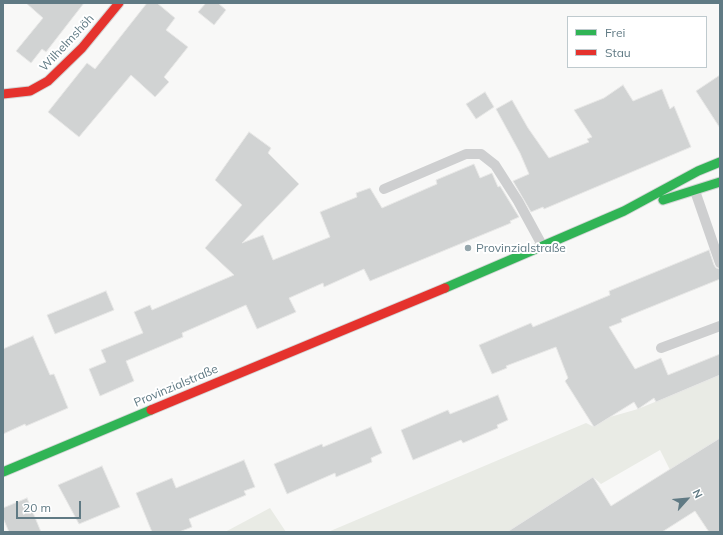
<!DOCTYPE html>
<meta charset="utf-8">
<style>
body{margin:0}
#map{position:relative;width:723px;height:535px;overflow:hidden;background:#f8f8f7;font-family:Mulish,sans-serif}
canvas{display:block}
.frame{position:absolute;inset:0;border:4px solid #607a84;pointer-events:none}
.legend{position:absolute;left:567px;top:16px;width:140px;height:52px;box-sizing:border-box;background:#fff;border:1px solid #bfcace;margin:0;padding:5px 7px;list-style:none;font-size:12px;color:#607a84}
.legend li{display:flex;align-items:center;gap:8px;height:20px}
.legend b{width:20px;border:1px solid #bfcace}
.north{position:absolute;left:667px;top:479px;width:40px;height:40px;-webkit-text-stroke:3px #fff;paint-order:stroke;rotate:63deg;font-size:11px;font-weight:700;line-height:16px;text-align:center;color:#607a84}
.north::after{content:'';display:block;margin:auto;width:14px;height:18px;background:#607a84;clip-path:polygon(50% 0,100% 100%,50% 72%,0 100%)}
.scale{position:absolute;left:16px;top:501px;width:65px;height:18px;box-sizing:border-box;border:2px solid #607a84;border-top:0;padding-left:5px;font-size:12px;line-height:14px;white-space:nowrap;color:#607a84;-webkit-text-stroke:3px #fff;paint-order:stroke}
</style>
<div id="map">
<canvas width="723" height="535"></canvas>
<div class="frame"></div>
<ul class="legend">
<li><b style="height:5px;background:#30b455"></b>Frei</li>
<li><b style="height:5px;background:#e5322d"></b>Stau</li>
</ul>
<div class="north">N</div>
<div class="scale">20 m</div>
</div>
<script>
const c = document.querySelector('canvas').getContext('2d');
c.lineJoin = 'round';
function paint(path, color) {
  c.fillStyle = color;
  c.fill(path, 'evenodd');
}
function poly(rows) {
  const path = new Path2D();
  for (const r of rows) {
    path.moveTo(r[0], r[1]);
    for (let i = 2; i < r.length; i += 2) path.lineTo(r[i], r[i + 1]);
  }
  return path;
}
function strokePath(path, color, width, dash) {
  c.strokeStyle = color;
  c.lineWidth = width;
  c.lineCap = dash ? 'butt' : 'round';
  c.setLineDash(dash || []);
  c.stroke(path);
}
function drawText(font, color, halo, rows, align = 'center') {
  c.font = font + ' Mulish,sans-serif';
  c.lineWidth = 4;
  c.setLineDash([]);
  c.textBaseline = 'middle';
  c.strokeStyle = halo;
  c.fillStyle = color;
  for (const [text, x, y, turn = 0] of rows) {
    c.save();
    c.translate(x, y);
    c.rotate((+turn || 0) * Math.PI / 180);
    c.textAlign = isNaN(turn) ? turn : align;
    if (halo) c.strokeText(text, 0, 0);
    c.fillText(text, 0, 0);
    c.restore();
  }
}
paint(poly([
 [720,375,720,438,670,470,660,450,601,484,593,477,507,532,328,532,586,423,594,427,610,417,638,409],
 [270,508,286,532,225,532]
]), '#e9ebe5');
const building = poly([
 [26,3,84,3,46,52,42,49,31,63,16,51,43,18,26,3],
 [147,3,157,3,175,18,166,30,188,47,164,77,169,82,155,97,131,75,79,137,48,112,87,63,95,69,147,3],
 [206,3,218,3,226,10,214,25,198,12,206,3],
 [720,75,720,128,696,91,720,75],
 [623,85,633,101,662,89,670,109,674,106,691,147,544,209,543,207,531,212,513,181,529,174,520,153,496,109,512,100,528,128,549,158,589,142,587,139,592,137,574,110,604,98,623,85],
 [485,92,494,107,476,119,466,104,485,92],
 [249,132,271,148,268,153,299,184,242,243,263,235,273,260,330,237,320,212,357,197,356,193,370,188,382,208,437,184,436,180,474,164,480,178,492,173,498,187,500,186,519,217,510,221,511,223,370,281,364,269,324,287,323,283,289,298,296,312,257,329,246,305,182,333,183,337,126,361,134,381,100,396,89,369,106,362,101,350,143,333,134,312,150,305,152,310,234,275,205,248,242,205,215,180,249,132],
 [709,250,714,265,716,268,720,269,720,279,621,319,622,322,609,327,635,369,661,358,668,375,720,354,720,375,656,402,654,398,638,409,634,402,594,427,565,381,568,378,556,347,506,366,507,368,492,374,479,345,531,323,533,327,610,295,609,291,709,250],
 [106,291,114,310,55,334,47,315,106,291],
 [33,336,50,375,54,374,68,408,26,426,25,424,3,434,3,349,33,336],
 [498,395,508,420,497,425,498,428,463,443,461,440,413,460,401,430,448,410,450,414,498,395],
 [371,427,382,453,371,458,372,462,336,477,335,473,287,494,274,464,322,444,323,447,371,427],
 [720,438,720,532,709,532,695,511,662,532,507,532,593,477,611,506,720,438],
 [244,460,255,487,244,491,246,495,189,519,192,527,179,532,152,532,136,493,172,478,176,488,244,460],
 [102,466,120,507,79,524,58,485,102,466],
 [27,498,41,532,9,532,3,518,3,508,27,498]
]);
paint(building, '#d1d3d3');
strokePath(building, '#e7e7e6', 1);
const fast = poly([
 [663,200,720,182],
 [445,288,624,211,698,171,720,162],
 [3,472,151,410]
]);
const jam = poly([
 [3,94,30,91,48,81,82,48,119,3],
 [151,410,445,288]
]);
strokePath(fast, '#d3d5d5', 11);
strokePath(jam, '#d3d5d5', 11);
strokePath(poly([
 [384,189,466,154,481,154,495,165,518,201,542,245],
 [695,191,720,263],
 [661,348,720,326]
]), '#cecfd0', 10);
strokePath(fast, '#30b455', 9);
strokePath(jam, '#e5322d', 9);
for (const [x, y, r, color] of [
 [468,248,4,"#95a6ac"]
]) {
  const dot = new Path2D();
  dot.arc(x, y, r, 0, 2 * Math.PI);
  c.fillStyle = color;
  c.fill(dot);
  strokePath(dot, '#fff', 1.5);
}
drawText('12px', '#607a84', '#fff', [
 ["Wilhelmshöh",67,43,-47],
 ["Provinzialstraße",176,386,-23]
]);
drawText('12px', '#607a84', '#fff', [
 ["Provinzialstraße",476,248]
], 'left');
</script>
